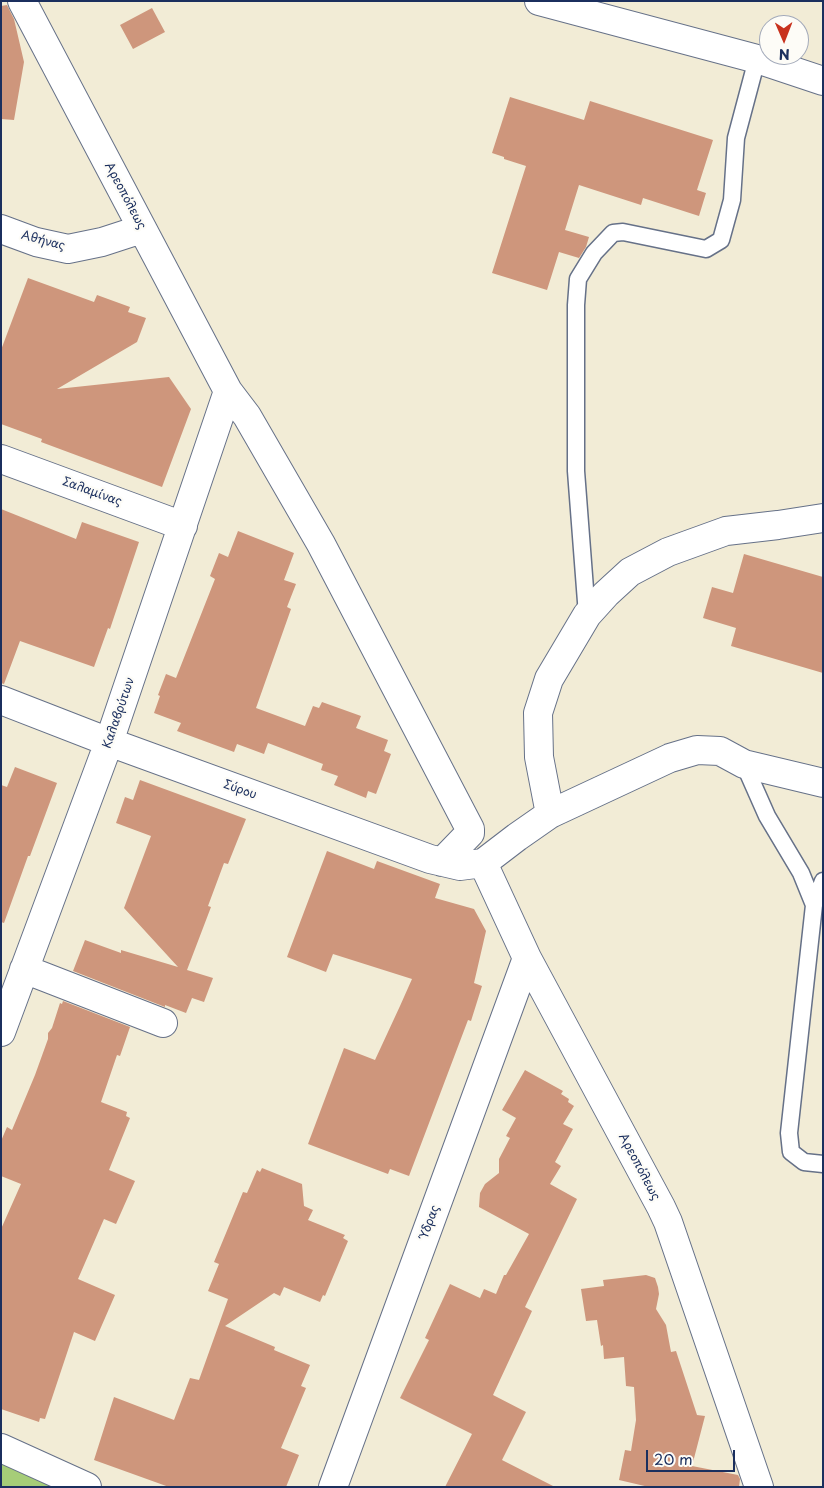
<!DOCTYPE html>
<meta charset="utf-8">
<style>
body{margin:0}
#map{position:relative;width:824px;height:1488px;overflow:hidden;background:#f2ecd6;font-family:"Playpen Sans",sans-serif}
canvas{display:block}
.frame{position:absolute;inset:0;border:2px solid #1b2f5e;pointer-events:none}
.north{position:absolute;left:759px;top:15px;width:50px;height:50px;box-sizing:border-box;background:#fdfcf7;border:1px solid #a3aaba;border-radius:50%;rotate:179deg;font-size:14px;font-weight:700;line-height:20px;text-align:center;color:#1b2f5e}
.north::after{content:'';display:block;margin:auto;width:18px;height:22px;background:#c8321e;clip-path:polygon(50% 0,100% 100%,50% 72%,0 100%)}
.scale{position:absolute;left:646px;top:1450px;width:89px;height:22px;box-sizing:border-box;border:2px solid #1b2f5e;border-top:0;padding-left:6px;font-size:15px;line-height:18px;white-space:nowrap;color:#1b2f5e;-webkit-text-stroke:4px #fdfcf7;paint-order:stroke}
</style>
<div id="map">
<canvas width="824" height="1488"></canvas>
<div class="frame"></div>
<div class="north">N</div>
<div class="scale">20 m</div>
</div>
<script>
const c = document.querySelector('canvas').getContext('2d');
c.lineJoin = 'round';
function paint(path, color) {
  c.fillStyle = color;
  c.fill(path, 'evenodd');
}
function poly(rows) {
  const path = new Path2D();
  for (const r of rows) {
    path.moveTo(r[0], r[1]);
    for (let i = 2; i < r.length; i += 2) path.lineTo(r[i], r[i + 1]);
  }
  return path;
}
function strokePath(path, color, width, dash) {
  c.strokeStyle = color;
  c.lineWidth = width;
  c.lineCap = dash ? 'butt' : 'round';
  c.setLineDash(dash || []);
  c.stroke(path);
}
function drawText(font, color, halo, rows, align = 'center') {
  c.font = font + ' "Playpen Sans",sans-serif';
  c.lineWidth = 4.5;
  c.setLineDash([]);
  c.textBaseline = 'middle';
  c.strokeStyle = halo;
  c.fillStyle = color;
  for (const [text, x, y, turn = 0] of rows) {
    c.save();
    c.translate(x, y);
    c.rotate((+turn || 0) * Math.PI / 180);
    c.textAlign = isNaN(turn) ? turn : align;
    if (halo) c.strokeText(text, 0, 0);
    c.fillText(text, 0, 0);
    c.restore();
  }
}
paint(poly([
 [1,1458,70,1487,1,1487]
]), '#a6cd78');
paint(poly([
 [7,5,14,19,24,62,14,120,1,119,1,6],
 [152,8,165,32,133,49,120,25],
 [510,97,584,120,590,101,713,140,697,190,706,193,699,216,643,198,641,205,579,185,565,230,589,237,586,247,579,258,559,252,547,290,492,273,526,166,504,159,504,157,492,153],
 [28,278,94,302,97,295,130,307,128,312,146,318,137,342,57,389,169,377,191,409,162,487,41,442,42,439,1,424,1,350],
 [1,509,76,539,82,522,139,542,110,629,108,628,94,667,20,641,4,684,1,683],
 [238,531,294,553,284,580,296,584,287,607,291,609,256,708,305,726,313,706,319,708,322,702,361,716,356,728,388,740,384,751,391,754,376,794,368,791,366,798,334,785,338,776,321,770,323,764,268,743,264,754,237,744,234,752,177,731,181,723,154,713,160,696,158,695,166,674,176,678,215,579,210,576,219,553,228,557],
 [744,554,823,577,823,673,731,646,736,628,703,618,712,587,733,593],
 [15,767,57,783,30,856,28,856,4,923,1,922,1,785,7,787],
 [140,780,246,819,228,864,224,863,208,906,211,907,187,970,213,978,204,1002,192,998,186,1013,165,1005,165,1007,73,971,85,940,121,953,121,950,178,967,124,908,151,836,116,823,125,797,133,800],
 [327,851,374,869,377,861,440,884,435,898,474,909,486,931,474,983,482,986,471,1021,468,1020,409,1176,390,1169,388,1174,308,1144,344,1048,375,1060,400,1006,412,979,333,954,326,972,287,957],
 [63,1001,130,1027,120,1056,117,1055,101,1102,127,1112,126,1116,130,1118,109,1170,135,1181,116,1224,104,1219,78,1279,115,1295,95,1341,74,1332,45,1419,40,1418,39,1422,1,1409,1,1229,21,1184,1,1176,1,1141,7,1127,12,1130,35,1075,48,1039,48,1033,52,1028,60,1003,62,1004],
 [525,1070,563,1091,561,1094,569,1099,568,1102,574,1106,563,1124,573,1129,555,1162,561,1166,550,1184,577,1199,525,1307,532,1311,493,1395,526,1412,502,1460,555,1487,445,1487,472,1434,400,1398,429,1340,425,1338,450,1284,480,1298,484,1289,496,1294,504,1275,506,1275,529,1234,479,1207,480,1193,485,1184,499,1173,499,1159,510,1138,506,1136,516,1118,502,1110],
 [262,1168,302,1184,304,1206,313,1210,308,1220,345,1235,343,1238,348,1241,325,1296,323,1295,320,1302,284,1287,280,1296,274,1293,225,1326,275,1347,274,1350,310,1365,301,1386,306,1388,281,1448,299,1455,286,1487,169,1487,94,1460,114,1397,174,1420,190,1378,199,1380,228,1299,208,1291,219,1264,214,1262,243,1192,247,1193,257,1170,260,1172],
 [646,1275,655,1278,658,1287,659,1294,656,1309,666,1325,671,1352,676,1351,697,1415,705,1416,692,1466,738,1475,740,1479,739,1487,649,1487,619,1480,625,1450,631,1451,636,1420,634,1387,626,1386,624,1357,604,1359,603,1345,601,1346,597,1320,586,1321,581,1289,604,1286,603,1280]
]), '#ce967c');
const lane = poly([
 [587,615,576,471,576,305,578,279,594,253,613,233,623,232,706,249,721,240,732,200,736,138,757,59],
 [744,764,767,816,801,873,814,905],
 [823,881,814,905,789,1133,791,1152,804,1162,823,1164]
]);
const street = poly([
 [22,1,228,391,247,416,321,544,470,829,470,833,442,862],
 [539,1,757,59,823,81],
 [1,229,36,242,68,249,102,242,142,229],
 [1,459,183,526],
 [1,700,109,742,430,859,460,866,483,863,517,837,550,814,670,758,697,750,720,751,744,764,823,783],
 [550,814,539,757,538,713,549,679,587,615,606,594,630,572,668,552,726,531,778,525,823,518],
 [483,863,527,958,661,1207,668,1222,759,1487],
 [24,969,163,1023],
 [1,1032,109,742,228,391],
 [1,1448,87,1487],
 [333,1487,527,958]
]);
strokePath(lane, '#667188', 19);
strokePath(street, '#667188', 30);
strokePath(lane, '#fff', 16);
strokePath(street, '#fff', 28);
drawText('12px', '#1b2f5e', '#fdfcf7', [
 ["Αρεοπόλεως",125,196,62],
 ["Αθήνας",43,241,15],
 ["Σαλαμίνας",92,492,20],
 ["Καλαβρύτων",119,713,-71],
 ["Σύρου",240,790,20],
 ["Αρεοπόλεως",639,1167,62],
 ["Ύδρας",430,1222,-70]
]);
</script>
